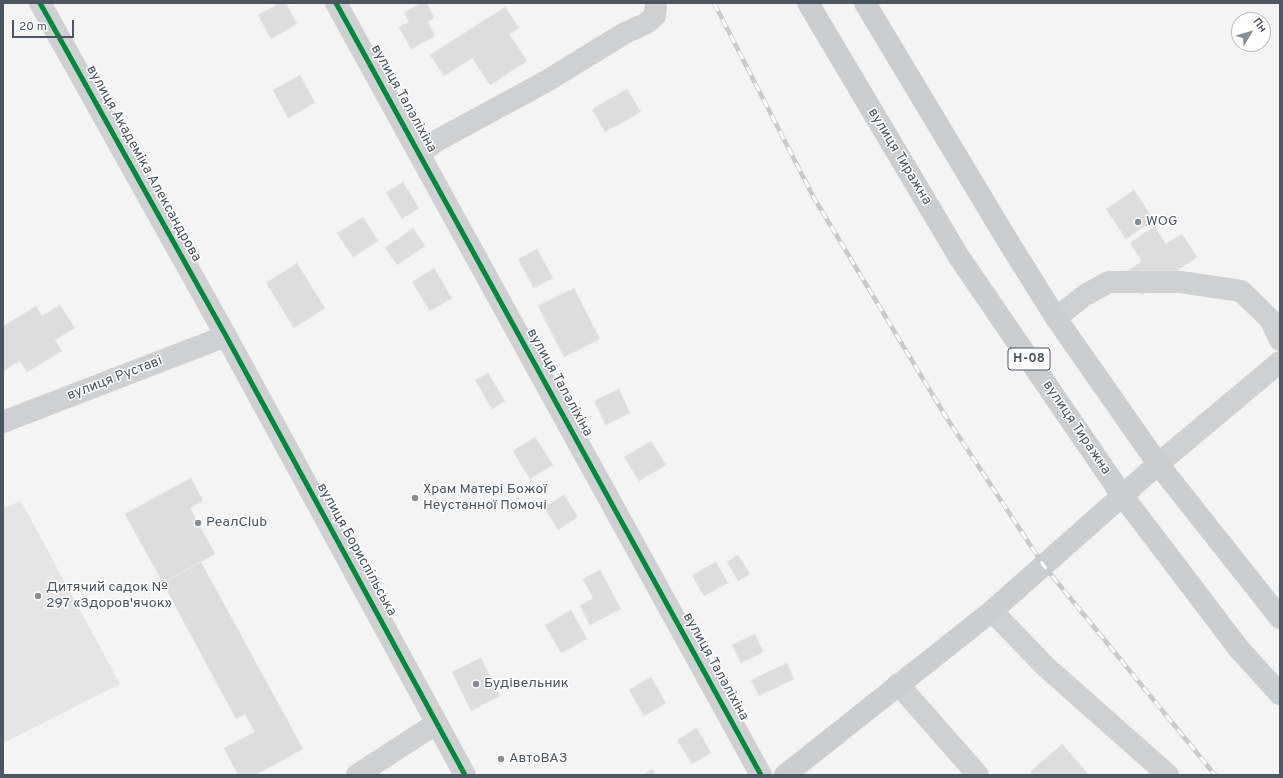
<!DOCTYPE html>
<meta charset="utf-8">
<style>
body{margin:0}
#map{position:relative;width:1283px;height:778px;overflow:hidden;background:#f4f4f4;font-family:Overpass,sans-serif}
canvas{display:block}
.frame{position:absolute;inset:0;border:4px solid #4a5661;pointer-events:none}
.north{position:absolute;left:1231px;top:12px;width:40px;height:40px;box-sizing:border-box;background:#fff;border:1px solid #b7bbc0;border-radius:50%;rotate:52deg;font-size:11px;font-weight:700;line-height:16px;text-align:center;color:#4a5661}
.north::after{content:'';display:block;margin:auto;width:14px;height:18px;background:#868d94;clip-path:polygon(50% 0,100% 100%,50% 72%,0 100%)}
.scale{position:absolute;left:12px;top:20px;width:62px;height:18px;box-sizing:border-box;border:2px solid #4a5661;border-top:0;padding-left:5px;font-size:12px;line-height:14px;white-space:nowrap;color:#4a5661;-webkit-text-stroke:3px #fff;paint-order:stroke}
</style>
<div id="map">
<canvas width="1283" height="778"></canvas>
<div class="frame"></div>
<div class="north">Пн</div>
<div class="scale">20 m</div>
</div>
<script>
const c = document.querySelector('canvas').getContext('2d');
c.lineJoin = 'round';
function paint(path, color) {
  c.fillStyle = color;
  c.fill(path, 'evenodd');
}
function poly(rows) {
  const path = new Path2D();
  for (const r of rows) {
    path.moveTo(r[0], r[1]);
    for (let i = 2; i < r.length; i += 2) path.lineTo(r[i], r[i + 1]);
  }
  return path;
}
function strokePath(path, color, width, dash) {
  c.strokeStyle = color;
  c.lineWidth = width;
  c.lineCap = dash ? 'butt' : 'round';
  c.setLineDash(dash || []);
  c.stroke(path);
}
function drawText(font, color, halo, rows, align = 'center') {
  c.font = font + ' Overpass,sans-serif';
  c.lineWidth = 3;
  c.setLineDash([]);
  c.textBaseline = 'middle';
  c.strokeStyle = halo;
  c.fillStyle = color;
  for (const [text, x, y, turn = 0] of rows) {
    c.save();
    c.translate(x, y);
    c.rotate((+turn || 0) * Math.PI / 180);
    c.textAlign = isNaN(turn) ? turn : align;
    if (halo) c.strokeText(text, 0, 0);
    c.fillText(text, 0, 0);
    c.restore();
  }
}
paint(poly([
 [21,501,120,684,3,743,3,508]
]), '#e6e5e6');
const building = poly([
 [280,3,286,3,297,24,271,39,258,15,280,3],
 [422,3,427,3,434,18,428,22,435,36,411,49,399,27,409,22,404,12,422,3],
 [505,7,519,28,509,34,527,61,490,85,472,58,444,76,430,55,505,7],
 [300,75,315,103,288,118,273,90,300,75],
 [627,89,641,112,605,132,592,109,627,89],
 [403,182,419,208,402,219,386,192,403,182],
 [1134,190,1154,220,1126,239,1106,209,1134,190],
 [363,217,378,241,353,257,337,233,363,217],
 [1154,226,1166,244,1182,234,1197,257,1142,295,1126,272,1142,261,1130,243,1154,226],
 [413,228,425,246,397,265,385,248,413,228],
 [537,249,553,278,534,288,518,259,537,249],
 [297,263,325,308,294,328,266,283,297,263],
 [434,268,452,298,430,311,412,282,434,268],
 [574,288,600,339,564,357,538,306,574,288],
 [60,305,75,328,55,340,62,351,27,372,20,361,3,371,3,324,4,326,36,306,42,316,60,305],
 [488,373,505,401,492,409,475,380,488,373],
 [619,389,630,413,606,425,594,401,619,389],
 [535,437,553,465,530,479,513,451,535,437],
 [651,441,666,465,639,481,624,457,651,441],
 [191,478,203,501,190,508,215,554,163,583,125,514,191,478],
 [564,495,578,517,558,530,544,507,564,495],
 [738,555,750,574,738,581,727,562,738,555],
 [201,562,303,749,255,775,238,775,224,748,255,732,245,714,236,719,163,583,201,562],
 [716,562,728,583,704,596,692,575,716,562],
 [600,570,621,609,590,625,580,606,593,598,583,579,600,570],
 [571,610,587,639,561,653,545,625,571,610],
 [755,634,763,652,741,663,732,645,755,634],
 [481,658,500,696,471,711,452,672,481,658],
 [787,663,794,679,759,696,751,680,787,663],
 [651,677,666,703,644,716,629,690,651,677],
 [697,728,711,753,692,764,677,740,697,728],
 [1062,744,1089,775,1033,775,1030,772,1062,744],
 [652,769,656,775,642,775,652,769]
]);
paint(building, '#ddddde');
strokePath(building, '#e5e6e7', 1);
strokePath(poly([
 [40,3,226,336,465,775],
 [336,3,761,775],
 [420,153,438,140,545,82,625,33,645,24,655,16,656,3],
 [1056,318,1085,295,1109,282,1181,282,1241,291,1270,319,1280,340],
 [3,422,226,336],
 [1158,464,1280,362],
 [992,611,1046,667,1168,775],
 [898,684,978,775],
 [357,775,437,723]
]), '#ced0d2', 22);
strokePath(poly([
 [808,3,959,257,1122,495,1239,649,1280,694],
 [865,3,1006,238,1056,318,1158,464,1280,618],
 [785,775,992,611,1158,464]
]), '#caced1', 22);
const rail = poly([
 [714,3,814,198,946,417,1044,566,1215,775]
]);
strokePath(rail, '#c9cacc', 4.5);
strokePath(rail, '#fff', 3, [9]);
strokePath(poly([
 [40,3,226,336,465,775],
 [336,3,761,775]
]), '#00873e', 5);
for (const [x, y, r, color] of [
 [1138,222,4,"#868d94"],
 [415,498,4,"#868d94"],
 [198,523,4,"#868d94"],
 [38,596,4,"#868d94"],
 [476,684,4,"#868d94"],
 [501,759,4,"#868d94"]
]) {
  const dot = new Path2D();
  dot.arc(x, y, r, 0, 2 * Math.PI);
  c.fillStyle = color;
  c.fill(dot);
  strokePath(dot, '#fff', 1.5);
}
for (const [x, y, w] of [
 [1029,359,42]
]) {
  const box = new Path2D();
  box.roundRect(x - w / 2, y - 11, w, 22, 3);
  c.fillStyle = '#fff';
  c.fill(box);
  strokePath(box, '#4a5661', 1);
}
drawText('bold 13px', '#4a5661', null, [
 ["Н-08",1029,359]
]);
drawText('14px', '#4a5661', '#fff', [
 ["вулиця Талаліхіна",403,99,61],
 ["вулиця Тиражна",899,157,59],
 ["вулиця Академіка Александрова",143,164,61],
 ["вулиця Руставі",115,379,-21],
 ["вулиця Талаліхіна",559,383,61],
 ["вулиця Тиражна",1076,428,56],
 ["вулиця Бориспільська",356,550,61],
 ["вулиця Талаліхіна",715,667,61]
]);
drawText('14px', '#4a5661', '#fff', [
 ["WOG",1146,222],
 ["Храм Матері Божої",423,490],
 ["Неустанної Помочі",423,506],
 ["РеалClub",206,523],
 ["Дитячий садок №",46,588],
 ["297 «Здоров'ячок»",46,604],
 ["Будівельник",484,684],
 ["АвтоВАЗ",509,759]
], 'left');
</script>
